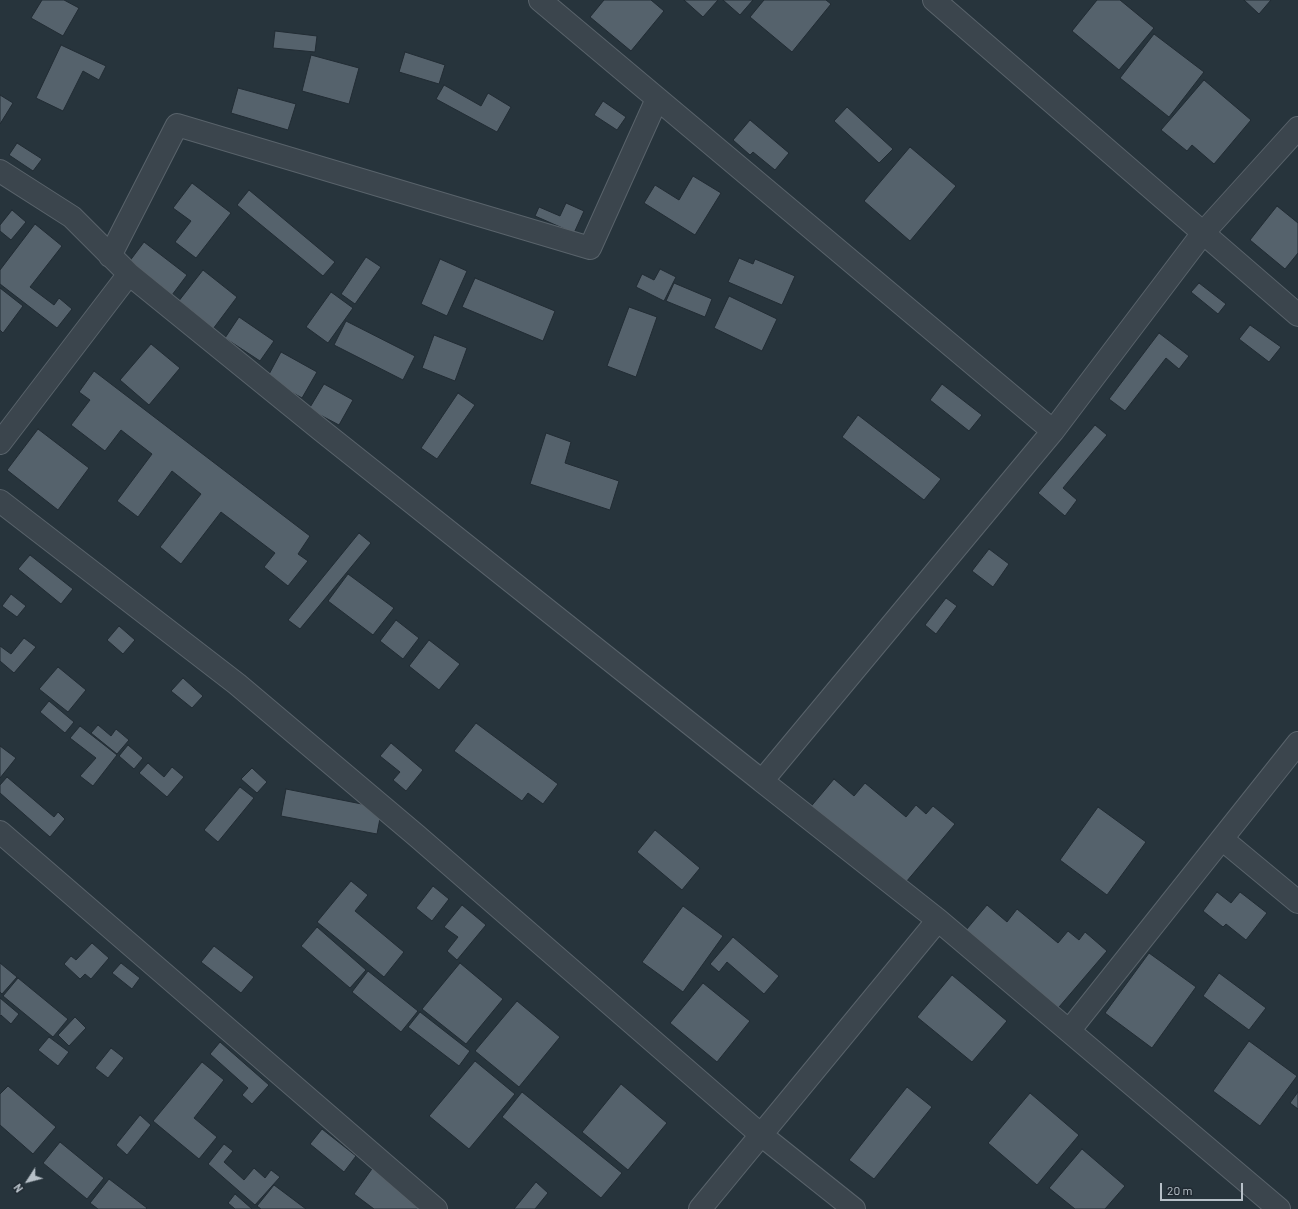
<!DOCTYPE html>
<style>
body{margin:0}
#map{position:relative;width:1298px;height:1209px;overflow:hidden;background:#27343c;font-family:Barlow,sans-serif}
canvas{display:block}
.north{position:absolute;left:8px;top:1161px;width:40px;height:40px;-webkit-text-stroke:3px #202a32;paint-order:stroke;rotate:234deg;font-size:11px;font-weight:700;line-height:16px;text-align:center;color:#b7c0c8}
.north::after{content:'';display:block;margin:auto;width:14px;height:18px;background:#b7c0c8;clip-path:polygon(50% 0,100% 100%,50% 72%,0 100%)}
.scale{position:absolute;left:1160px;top:1183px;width:83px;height:18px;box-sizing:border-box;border:2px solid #b7c0c8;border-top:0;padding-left:5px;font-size:12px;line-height:14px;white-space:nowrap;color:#b7c0c8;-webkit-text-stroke:3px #202a32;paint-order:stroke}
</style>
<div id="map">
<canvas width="1298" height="1209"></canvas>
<div class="north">N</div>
<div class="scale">20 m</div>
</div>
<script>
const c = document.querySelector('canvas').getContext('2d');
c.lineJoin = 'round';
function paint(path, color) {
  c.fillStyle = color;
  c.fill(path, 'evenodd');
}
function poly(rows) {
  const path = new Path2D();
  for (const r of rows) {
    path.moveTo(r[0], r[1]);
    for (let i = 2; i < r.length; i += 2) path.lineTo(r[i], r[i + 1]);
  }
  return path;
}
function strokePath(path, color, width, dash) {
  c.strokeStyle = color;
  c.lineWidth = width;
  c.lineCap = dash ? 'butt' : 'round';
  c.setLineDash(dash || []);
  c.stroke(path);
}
const building = poly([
 [42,0,64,0,79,8,63,36,31,18,42,0],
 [604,0,651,0,664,11,631,51,590,17,604,0],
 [684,0,718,0,703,17,684,0],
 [723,0,753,0,740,15,723,0],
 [764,0,826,0,831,4,792,52,750,17,764,0],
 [1097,0,1120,0,1154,28,1119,70,1072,31,1097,0],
 [1244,0,1271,0,1259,14,1244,0],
 [275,31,317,36,315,52,273,48,275,31],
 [1154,34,1204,72,1169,117,1120,78,1154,34],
 [61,45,106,66,99,80,83,71,63,111,36,98,61,45],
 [405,52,445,65,439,84,399,72,405,52],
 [311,55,359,68,349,104,302,91,311,55],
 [1204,80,1251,120,1214,164,1192,145,1187,151,1161,130,1204,80],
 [444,85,481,106,488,93,511,107,497,132,436,99,444,85],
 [238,88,296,104,288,130,231,113,238,88],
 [0,95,13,103,0,124,0,95],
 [603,101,626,117,617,130,594,115,603,101],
 [847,107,893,149,879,163,834,121,847,107],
 [750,120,789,153,775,170,753,152,750,155,733,140,750,120],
 [17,143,42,159,33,171,9,155,17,143],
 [910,147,956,186,910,241,864,201,910,147],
 [693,176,721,193,695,235,644,203,655,185,679,200,693,176],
 [192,183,231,213,196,258,175,242,191,221,173,208,192,183],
 [249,190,335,262,323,276,237,205,249,190],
 [566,203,584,211,574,233,535,216,539,207,560,216,566,203],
 [1277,206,1298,223,1298,253,1285,269,1250,240,1277,206],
 [12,210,26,222,11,240,0,231,0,225,12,210],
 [35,224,62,246,30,287,54,305,59,298,72,309,57,328,0,284,0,270,35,224],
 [144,242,187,275,172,295,129,262,144,242],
 [366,257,381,267,355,304,341,294,366,257],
 [739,258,753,264,755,259,795,276,782,305,728,282,739,258],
 [440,259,467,271,447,316,421,304,440,259],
 [660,269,676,277,664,301,636,287,642,274,654,280,660,269],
 [203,270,237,297,213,329,178,302,203,270],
 [475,278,555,311,543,341,462,307,475,278],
 [674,283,712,299,705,317,666,301,674,283],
 [1199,283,1226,304,1218,314,1191,292,1199,283],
 [0,288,23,306,3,333,0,330,0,288],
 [331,292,353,308,328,343,306,327,331,292],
 [729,296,777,319,762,351,714,328,729,296],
 [629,307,657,317,636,377,607,366,629,307],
 [239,317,274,341,260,361,225,338,239,317],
 [346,321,415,356,403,380,334,345,346,321],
 [1250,325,1281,347,1269,362,1239,339,1250,325],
 [1159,333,1189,356,1179,369,1166,358,1125,411,1109,399,1159,333],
 [434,335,467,348,455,381,422,368,434,335],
 [151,344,180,368,149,405,120,380,151,344],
 [281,352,317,372,302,398,267,378,281,352],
 [94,371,310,536,298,554,308,561,288,586,264,567,275,553,221,512,181,564,160,547,201,494,172,471,138,517,117,501,152,454,121,430,105,451,71,425,90,400,79,392,94,371],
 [324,384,353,400,339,425,309,409,324,384],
 [942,384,982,415,969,431,930,400,942,384],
 [458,393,475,405,437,459,421,448,458,393],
 [858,415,941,479,924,500,842,437,858,415],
 [1095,425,1107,435,1063,488,1077,500,1065,516,1038,493,1095,425],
 [38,429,89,468,58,510,7,470,38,429],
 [546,433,571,442,565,463,619,481,610,510,530,484,546,433],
 [359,533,371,543,300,629,288,620,359,533],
 [989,549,1009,564,993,587,972,571,989,549],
 [30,555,73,589,61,604,18,569,30,555],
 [348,574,394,608,373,635,328,601,348,574],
 [11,594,26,606,17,617,2,606,11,594],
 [946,598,957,606,936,634,925,625,946,598],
 [396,620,419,638,403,659,380,641,396,620],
 [119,626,135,640,123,654,107,640,119,626],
 [24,638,36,647,14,673,0,661,0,646,11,654,24,638],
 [429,640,460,664,439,690,409,666,429,640],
 [58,667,86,690,68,712,39,689,58,667],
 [183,678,203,696,192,708,171,691,183,678],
 [49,701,74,722,65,733,40,712,49,701],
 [476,723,558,784,543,804,528,793,522,801,454,751,476,723],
 [98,725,111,736,116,729,129,740,117,754,91,733,98,725],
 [80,726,117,755,93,786,80,776,96,758,70,738,80,726],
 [391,743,423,770,406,791,393,780,400,772,380,756,391,743],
 [128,745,143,758,134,769,119,756,128,745],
 [0,746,16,758,0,778,0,746],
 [148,763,164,777,172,767,184,777,167,797,139,773,148,763],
 [252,768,267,782,257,793,241,779,252,768],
 [7,777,54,817,58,812,65,819,50,837,0,793,0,785,7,777],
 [834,779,854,796,865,783,906,817,916,805,926,814,933,806,955,824,901,888,808,810,834,779],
 [240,787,254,798,218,842,204,830,240,787],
 [286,789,382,808,377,834,281,816,286,789],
 [1098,807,1146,842,1107,895,1060,860,1098,807],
 [655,830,700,868,682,890,637,852,655,830],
 [351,881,368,895,355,911,404,952,384,977,317,922,351,881],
 [433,886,449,899,432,921,416,908,433,886],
 [1217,892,1231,903,1240,892,1267,913,1246,940,1226,924,1223,927,1203,911,1217,892],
 [462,905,486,925,457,960,447,951,458,937,444,927,462,905],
 [987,905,1007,922,1017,909,1058,943,1068,931,1079,940,1085,932,1107,951,1053,1014,961,936,987,905],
 [683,906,723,936,683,992,642,962,683,906],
 [317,927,366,970,350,988,301,946,317,927],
 [733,937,779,976,764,994,727,962,719,972,710,964,733,937],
 [92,943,109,958,91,979,85,974,80,979,64,964,71,956,76,960,92,943],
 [214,946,254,977,241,993,201,962,214,946],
 [1149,953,1196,987,1152,1048,1105,1013,1149,953],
 [0,963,17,977,2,994,0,992,0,963],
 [121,963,140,978,132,989,112,973,121,963],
 [460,963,503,999,466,1044,422,1009,460,963],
 [368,971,418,1011,401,1032,352,992,368,971],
 [1219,973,1266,1008,1249,1030,1203,996,1219,973],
 [952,975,1007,1021,972,1062,917,1017,952,975],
 [18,978,68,1019,53,1037,3,996,18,978],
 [703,983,750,1021,717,1062,670,1023,703,983],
 [0,998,19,1014,11,1024,1,1015,0,1016,0,998],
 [517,1001,560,1037,519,1087,475,1051,517,1001],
 [420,1012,470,1051,459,1066,408,1027,420,1012],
 [75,1017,86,1028,69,1046,58,1035,75,1017],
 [49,1037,69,1052,58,1066,38,1050,49,1037],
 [1249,1041,1297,1076,1260,1126,1213,1091,1249,1041],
 [220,1042,269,1085,252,1104,242,1095,248,1088,210,1054,220,1042],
 [111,1048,124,1058,108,1078,95,1068,111,1048],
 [475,1061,515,1094,469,1149,429,1116,475,1061],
 [202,1062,224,1080,194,1118,217,1137,199,1159,153,1121,202,1062],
 [621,1084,667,1123,628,1170,582,1132,621,1084],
 [8,1086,56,1127,33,1154,0,1125,0,1094,8,1086],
 [907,1087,932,1107,874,1179,849,1160,907,1087],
 [522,1092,622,1173,601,1198,502,1117,522,1092],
 [1298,1092,1298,1109,1290,1103,1298,1092],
 [1030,1093,1079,1135,1037,1185,988,1143,1030,1093],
 [140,1115,151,1125,127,1155,116,1145,140,1115],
 [322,1129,356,1156,344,1172,310,1144,322,1129],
 [60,1142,104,1178,87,1199,43,1163,60,1142],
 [224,1144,233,1151,224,1162,244,1180,254,1168,265,1178,271,1170,280,1177,255,1205,208,1164,224,1144],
 [1082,1149,1125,1186,1105,1209,1075,1209,1049,1188,1082,1149],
 [374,1166,422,1209,374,1209,354,1194,374,1166],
 [109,1179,147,1208,146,1209,98,1209,90,1203,109,1179],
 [536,1182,548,1193,535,1209,514,1209,536,1182],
 [274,1185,306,1209,261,1209,257,1206,274,1185],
 [235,1194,252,1209,235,1209,228,1203,235,1194]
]);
paint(building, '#55626c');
strokePath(building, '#222c34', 1);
const minor = poly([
 [540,0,1053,431],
 [934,0,1298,315],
 [0,171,72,217,129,274,321,430,762,781],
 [110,256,177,125,590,248,657,99],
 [0,443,129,274],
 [0,501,237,684,417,836,760,1134,854,1209],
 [0,832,436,1209],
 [1222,839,1298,902],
 [1069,1031,1298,743],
 [700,1209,938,920],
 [1279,1209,938,920,762,781,1053,431,1203,233,1298,128]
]);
strokePath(minor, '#59636b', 24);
strokePath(minor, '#3b454d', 22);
</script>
